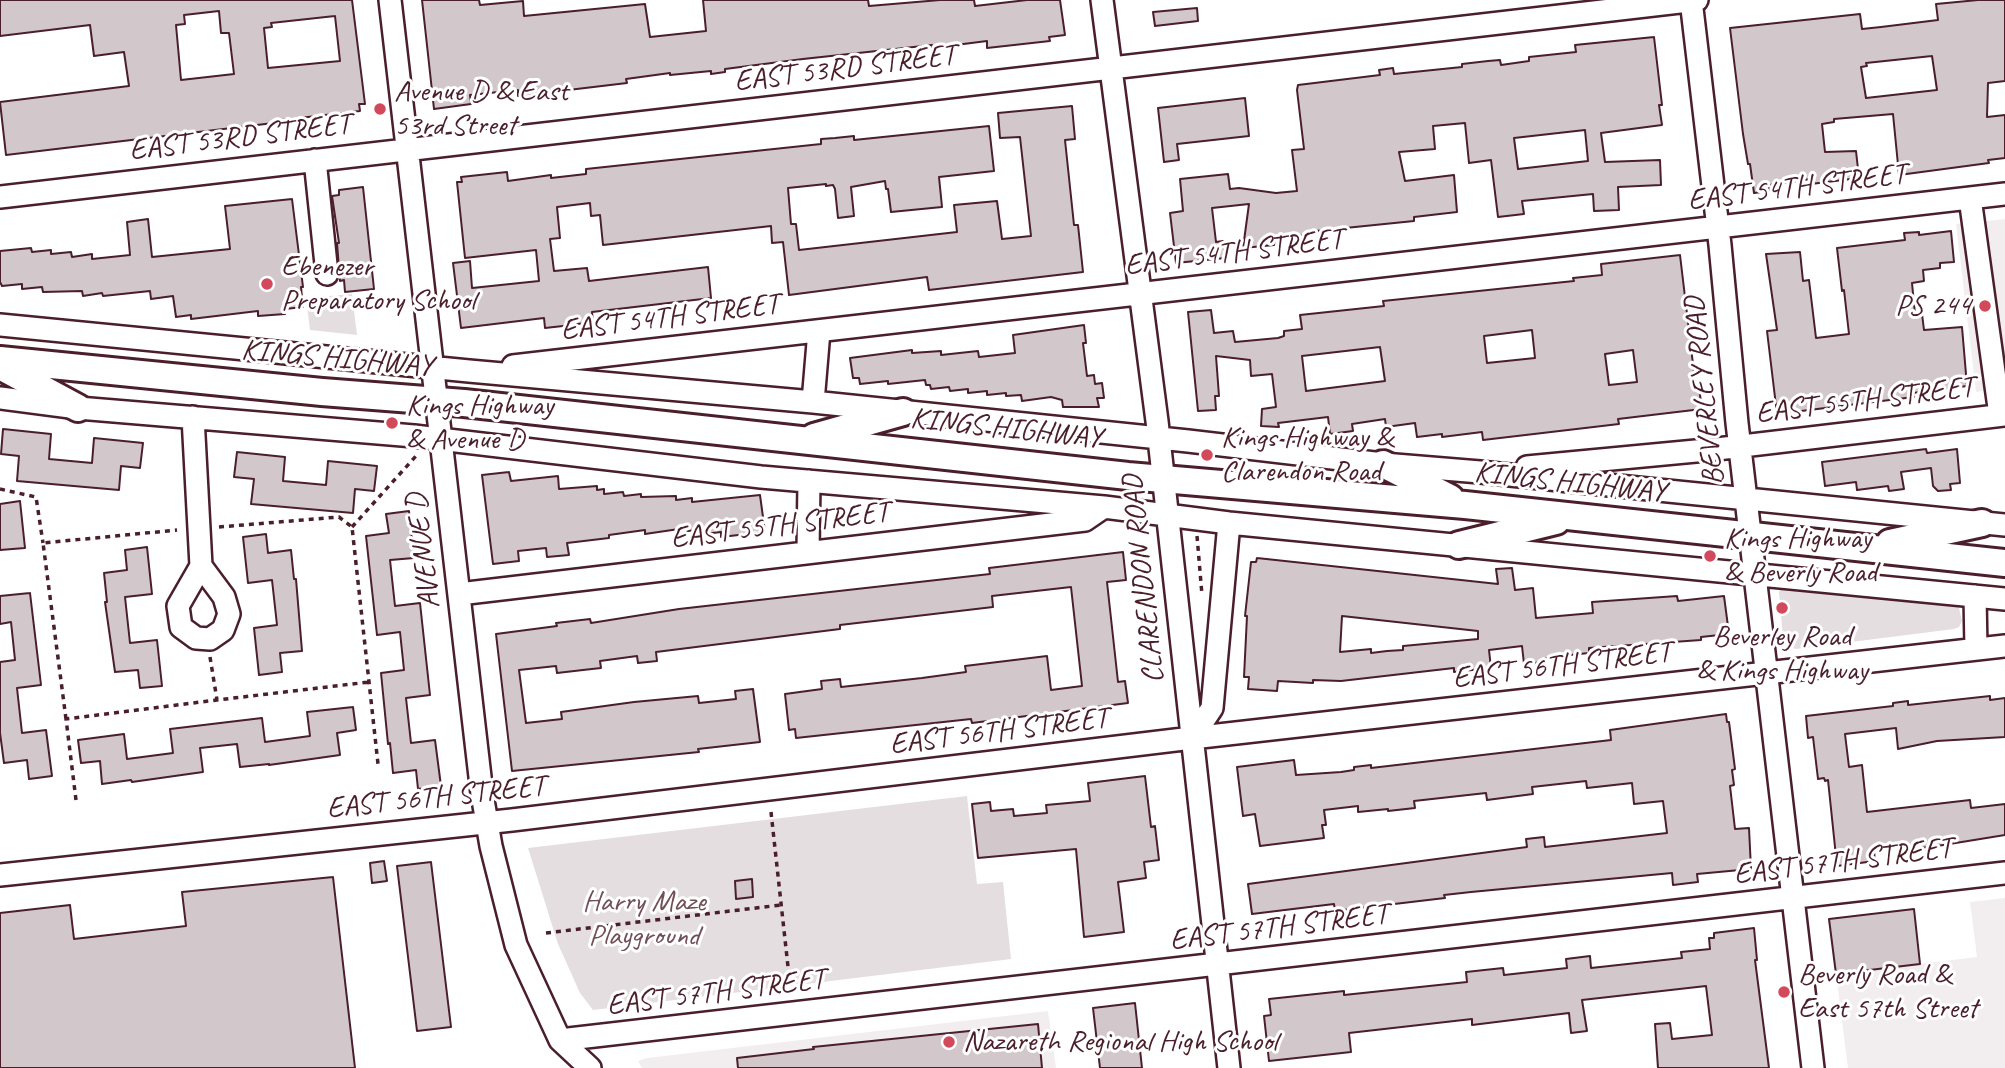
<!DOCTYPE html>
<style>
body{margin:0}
canvas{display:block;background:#fff}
</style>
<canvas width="2005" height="1068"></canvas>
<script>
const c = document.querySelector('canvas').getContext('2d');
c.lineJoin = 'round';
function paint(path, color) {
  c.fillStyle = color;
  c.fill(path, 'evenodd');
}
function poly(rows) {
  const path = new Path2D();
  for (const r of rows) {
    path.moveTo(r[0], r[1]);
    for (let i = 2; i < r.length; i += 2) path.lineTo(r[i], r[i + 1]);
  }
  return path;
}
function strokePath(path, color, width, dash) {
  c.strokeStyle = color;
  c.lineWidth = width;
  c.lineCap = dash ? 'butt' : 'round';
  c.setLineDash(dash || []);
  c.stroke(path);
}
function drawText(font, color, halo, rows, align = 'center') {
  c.font = font + ' Caveat,sans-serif';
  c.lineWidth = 6;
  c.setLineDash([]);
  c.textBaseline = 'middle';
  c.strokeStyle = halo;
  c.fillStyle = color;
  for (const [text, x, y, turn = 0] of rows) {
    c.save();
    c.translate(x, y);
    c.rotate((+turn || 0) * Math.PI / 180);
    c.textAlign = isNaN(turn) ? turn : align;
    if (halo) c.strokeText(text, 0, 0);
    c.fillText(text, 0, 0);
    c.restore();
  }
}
paint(poly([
 [2005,219,2005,388,1976,392,1956,224],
 [2005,898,2005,1068,1848,1068,1836,974,1977,957,1970,902],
 [1048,1011,1056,1068,642,1068,638,1061,647,1058]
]), '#f2eeef');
paint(poly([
 [352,294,357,335,310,330,306,298],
 [1782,587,1955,605,1959,608,1962,621,1959,627,1954,629,1796,649,1786,646,1783,638,1779,592],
 [967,796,977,884,1003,882,1011,959,593,1010,580,993,558,944,528,848]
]), '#e5dee0');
const building = poly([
 [0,0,352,0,365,104,359,104,360,111,282,120,282,122,6,155,0,102,129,86,124,52,94,56,90,25,0,36,0,0],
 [219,11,221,33,229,33,234,74,181,80,176,25,185,24,184,15,219,11],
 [335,16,340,61,268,68,264,28,272,27,271,23,335,16],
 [422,0,479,0,480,5,523,1,524,16,645,4,650,37,706,31,703,0,868,0,869,6,940,0,974,0,975,6,1027,0,1060,0,1065,35,1049,37,1050,41,987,48,987,41,932,48,932,45,803,59,725,69,725,72,711,74,711,71,670,75,670,73,626,79,627,83,518,96,518,90,470,95,471,104,434,109,422,0],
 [1978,0,2005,0,2005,81,1988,83,1987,117,2005,115,2005,158,1988,160,1989,163,1899,175,1893,114,1834,119,1834,122,1822,124,1825,152,1856,151,1859,178,1811,184,1811,179,1768,185,1769,191,1754,193,1750,164,1748,164,1743,134,1730,28,1860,14,1862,29,1881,27,1938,20,1936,4,1978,0],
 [1932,56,1937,90,1866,98,1861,67,1867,66,1866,63,1932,56],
 [1197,8,1198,21,1155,26,1153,12,1197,8],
 [1654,37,1662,105,1659,105,1662,125,1601,133,1605,162,1660,160,1661,185,1618,187,1619,210,1594,211,1593,194,1522,201,1524,214,1498,217,1491,160,1469,163,1465,123,1433,126,1435,149,1399,152,1405,181,1454,175,1457,212,1414,217,1414,221,1306,232,1306,235,1275,238,1274,245,1243,248,1249,204,1212,208,1216,242,1223,241,1225,258,1176,263,1170,213,1183,211,1180,179,1228,174,1230,189,1239,188,1276,193,1297,191,1292,150,1304,149,1297,90,1298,85,1380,75,1379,70,1393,68,1394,74,1462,67,1462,64,1488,61,1500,60,1501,65,1529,61,1529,57,1576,52,1575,45,1654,37],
 [1585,130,1588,161,1518,169,1514,138,1585,130],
 [1245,98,1249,136,1177,144,1179,160,1164,162,1158,108,1245,98],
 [1072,106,1075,139,1065,140,1074,225,1078,225,1083,272,929,290,927,277,789,295,783,242,772,243,771,226,603,245,600,215,591,216,590,203,557,207,560,238,550,239,554,271,587,268,589,281,708,267,711,298,592,312,593,322,563,326,545,328,544,318,461,328,453,263,470,261,472,288,539,281,536,250,465,258,457,182,462,182,461,177,507,172,508,181,551,175,551,178,586,174,586,169,821,144,821,139,835,138,854,136,854,140,989,126,994,171,939,177,942,207,891,212,888,189,886,189,885,181,851,187,854,216,838,218,835,189,833,185,826,186,826,184,788,188,791,224,796,224,799,250,957,232,954,205,997,201,1002,239,1031,236,1020,137,1000,138,998,113,1072,106],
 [363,187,374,289,345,292,344,280,340,281,337,243,339,243,332,196,339,195,339,190,363,187],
 [292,199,303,287,301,287,303,307,285,309,285,314,258,316,258,311,191,319,191,315,176,317,173,296,151,299,150,291,103,296,102,293,83,296,82,291,43,292,42,287,22,289,22,284,2,286,0,282,0,251,31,248,32,252,51,250,51,254,71,252,72,257,92,254,92,259,130,255,127,222,148,219,152,257,230,249,225,206,292,199],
 [1951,231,1954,262,1940,263,1940,268,1923,270,1924,281,1912,283,1915,314,1922,314,1924,330,1962,327,1967,386,1913,393,1914,397,1777,414,1767,331,1777,330,1766,254,1800,252,1803,281,1809,280,1816,338,1849,334,1844,290,1842,291,1837,248,1905,240,1904,233,1919,232,1919,235,1951,231],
 [1680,255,1695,381,1698,381,1702,409,1618,419,1619,424,1483,440,1482,432,1442,437,1442,434,1417,437,1415,423,1386,427,1385,419,1352,424,1353,431,1330,434,1328,417,1278,423,1279,427,1261,426,1262,409,1276,407,1272,374,1251,376,1250,360,1216,356,1219,396,1215,396,1216,410,1198,411,1188,312,1211,310,1214,333,1233,331,1235,342,1278,338,1284,336,1284,331,1302,329,1300,315,1384,306,1383,301,1574,281,1573,278,1602,275,1601,264,1680,255],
 [1532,330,1535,358,1487,363,1484,336,1532,330],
 [1380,347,1385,381,1306,391,1302,356,1380,347],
 [1633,350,1637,382,1609,385,1605,354,1633,350],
 [1084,325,1086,343,1083,343,1087,376,1094,375,1095,384,1102,383,1104,398,1097,398,1099,407,1063,407,1062,400,1051,397,1022,401,1021,395,1006,396,1006,393,987,395,987,391,968,393,968,389,950,391,949,387,931,389,930,385,926,385,925,380,888,384,888,381,860,384,859,378,853,378,850,358,912,350,912,353,941,351,941,355,978,351,979,357,1015,353,1013,335,1084,325],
 [3,429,51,434,49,459,92,463,94,438,143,443,140,468,121,466,119,490,17,481,19,456,1,454,3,429],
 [1926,449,1927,453,1957,449,1960,483,1950,484,1951,490,1938,491,1933,486,1931,468,1901,472,1904,489,1889,491,1888,486,1857,490,1856,482,1825,486,1822,462,1926,449],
 [237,452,285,457,283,481,326,485,328,461,377,466,374,491,355,489,353,513,251,504,254,479,234,477,237,452],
 [509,472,511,481,558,476,559,489,597,486,597,490,604,489,604,494,623,492,624,496,641,494,641,497,676,496,676,500,692,498,692,502,760,495,765,532,721,537,721,532,696,535,696,530,680,532,679,529,645,534,645,530,609,535,609,538,567,543,569,555,547,557,546,548,518,551,519,561,493,564,482,475,509,472],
 [20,501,25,548,0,550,0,504,20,501],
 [409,511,414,558,390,560,395,606,420,603,430,695,406,698,411,743,435,740,441,786,418,789,416,770,393,773,390,743,388,744,381,673,404,670,400,632,377,635,366,536,389,533,386,514,409,511],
 [266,534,268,553,291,550,294,579,296,579,302,651,280,653,282,672,259,675,254,628,277,625,272,580,248,583,243,537,266,534],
 [147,547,152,594,125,597,130,643,157,640,162,686,140,688,138,670,115,672,105,602,107,602,104,573,127,570,125,550,147,547],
 [1123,552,1126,580,1107,582,1118,682,1125,681,1128,703,972,723,971,719,796,738,795,729,789,730,785,694,822,689,821,681,840,679,841,687,922,678,966,672,965,666,1047,656,1051,690,1082,686,1071,587,992,596,993,607,840,625,840,629,656,652,657,661,638,663,637,656,600,661,601,668,583,670,557,673,556,666,519,670,526,723,562,719,561,712,634,702,698,696,699,703,736,699,735,691,753,689,760,742,698,749,699,752,512,771,496,634,557,626,556,623,590,619,591,623,679,609,990,574,989,568,1123,552],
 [1257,558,1498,584,1496,569,1512,568,1515,590,1533,588,1536,618,1593,613,1592,602,1677,596,1678,601,1724,596,1729,634,1701,637,1701,640,1589,648,1589,653,1560,656,1542,659,1542,662,1524,664,1522,646,1489,650,1491,668,1454,672,1454,668,1341,681,1313,680,1313,683,1278,681,1277,691,1248,689,1249,677,1244,677,1247,616,1245,616,1251,562,1256,562,1257,558],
 [1342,616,1478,631,1478,639,1403,646,1403,650,1387,651,1371,653,1371,649,1340,652,1342,616],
 [30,593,41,685,17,688,22,733,46,730,52,776,29,779,27,760,4,763,0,733,0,662,15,660,11,622,0,624,0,596,30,593],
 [1990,696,1990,700,2005,698,2005,737,1937,741,1898,749,1896,728,1845,734,1849,767,1862,765,1867,812,1970,800,1971,808,2005,804,2005,835,1931,847,1905,849,1905,846,1874,851,1875,861,1837,866,1828,780,1825,781,1824,778,1818,779,1813,737,1808,738,1806,716,1893,706,1893,703,1908,701,1908,705,1990,696],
 [353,707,356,730,337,733,340,755,269,765,269,764,240,767,237,744,200,748,203,772,132,782,131,780,102,784,100,761,81,763,78,740,124,734,127,759,173,753,170,729,262,718,265,742,310,736,307,712,353,707],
 [1726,714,1727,722,1729,722,1735,769,1732,770,1734,785,1730,786,1735,829,1749,828,1751,869,1697,874,1698,882,1673,885,1672,873,1471,892,1444,895,1445,898,1335,911,1334,904,1252,914,1248,884,1527,847,1526,839,1544,837,1545,847,1667,833,1663,801,1634,804,1632,783,1587,788,1586,781,1532,787,1533,794,1487,800,1486,793,1414,801,1415,808,1388,811,1388,809,1358,812,1358,806,1324,810,1326,825,1322,825,1324,838,1260,846,1255,814,1243,816,1237,767,1294,760,1296,775,1341,772,1354,770,1354,767,1371,765,1371,768,1611,740,1610,730,1726,714],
 [1145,776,1151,827,1155,826,1159,860,1144,862,1146,878,1118,882,1124,932,1084,937,1076,849,978,858,972,804,990,802,991,811,1013,809,1014,816,1047,813,1046,805,1090,801,1088,783,1145,776],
 [384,861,387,881,372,883,370,863,384,861],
 [431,862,451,1027,417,1031,397,866,431,862],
 [333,877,355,1068,0,1068,0,913,70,905,74,939,186,926,182,892,333,877],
 [752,879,753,897,736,899,735,881,752,879],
 [1914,909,1920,964,1836,974,1829,919,1914,909],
 [1754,928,1757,960,1755,960,1769,1068,1658,1068,1655,1024,1670,1023,1672,1039,1712,1035,1706,986,1582,1000,1587,1031,1571,1033,1569,1013,1472,1025,1472,1019,1349,1033,1351,1052,1269,1061,1264,1016,1271,1015,1269,999,1344,991,1344,995,1467,982,1466,972,1503,968,1504,975,1567,968,1566,959,1590,956,1591,968,1682,958,1681,952,1710,949,1709,938,1714,938,1714,933,1754,928],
 [1135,1003,1142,1068,1100,1068,1093,1008,1135,1003],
 [1038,1024,1042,1068,738,1068,737,1058,814,1049,813,1047,1038,1024]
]);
paint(building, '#d2c7cb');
strokePath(building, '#4a1f2b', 2);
const minor = poly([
 [390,0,482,794,491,846,516,945,560,1040,590,1068],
 [1102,0,1157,421,1229,1068],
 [1691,0,1720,245,1737,423,1813,1068],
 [315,160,327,274],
 [0,197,1697,0],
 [1970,198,2000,415],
 [0,325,469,371,813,402,1188,441,1383,464,1480,472,2005,525],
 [513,366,2005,194],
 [0,398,78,408,414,436,761,477,1104,507,1229,523,2005,599],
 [813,402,819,331],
 [193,417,201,566,178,606,181,627,196,638,210,639,223,630,229,614,224,597,201,566],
 [1527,467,1717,449,2005,415],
 [808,552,809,481],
 [459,594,1085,520,1104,507],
 [1975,596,1976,649],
 [1192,738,1212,708,1229,523],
 [0,875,512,820,1192,738,2005,646],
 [560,1040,2005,873]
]);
const major = poly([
 [0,360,322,392,464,403,1128,476,1465,505,2005,563],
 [0,366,78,408],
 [814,437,903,412],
 [1383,464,1450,498],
 [1890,543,1982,523],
 [1459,545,1556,521]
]);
strokePath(minor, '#4a1f2b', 26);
strokePath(major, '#4a1f2b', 32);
strokePath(poly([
 [0,489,36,497,43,543],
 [219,527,339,517,352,527,378,764],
 [352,527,416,456],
 [1197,536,1202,595],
 [210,657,217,700,369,682],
 [66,719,43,543,177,530],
 [76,800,66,719,217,700],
 [771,812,791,994],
 [546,933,781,905]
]), '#4a1f2b', 3.5, [5, 5]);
strokePath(minor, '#fff', 21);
strokePath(major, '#fff', 26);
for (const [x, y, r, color] of [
 [380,109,7,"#d1495b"],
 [267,284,7,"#d1495b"],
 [1985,306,7,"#d1495b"],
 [392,423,7,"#d1495b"],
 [1207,455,7,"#d1495b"],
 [1710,556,7,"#d1495b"],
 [1782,608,7,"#d1495b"],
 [1784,992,7,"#d1495b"],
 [949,1042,7,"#d1495b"]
]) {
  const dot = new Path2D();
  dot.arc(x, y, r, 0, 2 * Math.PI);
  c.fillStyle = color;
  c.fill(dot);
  strokePath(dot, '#fff', 2.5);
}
drawText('30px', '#4a1f2b', '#fff', [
 ["EAST 53RD STREET",845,69,-7],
 ["EAST 53RD STREET",240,138,-7],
 ["EAST 54TH STREET",1797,188,-7],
 ["EAST 54TH STREET",1234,253,-7],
 ["EAST 54TH STREET",670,318,-7],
 ["KINGS HIGHWAY",337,359,5],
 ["BEVERLEY ROAD",1705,391,-96],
 ["EAST 55TH STREET",1865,401,-7],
 ["KINGS HIGHWAY",1006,429,6],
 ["KINGS HIGHWAY",1570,483,6],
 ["EAST 55TH STREET",780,526,-7],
 ["AVENUE D",424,551,-97],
 ["CLARENDON ROAD",1144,579,-96],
 ["EAST 56TH STREET",1562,666,-7],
 ["EAST 56TH STREET",999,732,-7],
 ["EAST 56TH STREET",436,798,-6],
 ["EAST 57TH STREET",1843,862,-7],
 ["EAST 57TH STREET",1279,928,-7],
 ["EAST 57TH STREET",716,993,-7]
]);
drawText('30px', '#4a1f2b', '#fff', [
 ["Avenue D & East",394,92],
 ["53rd Street",394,126],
 ["Ebenezer",281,267],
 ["Preparatory School",281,301],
 ["PS 244",1971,306,"right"],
 ["Kings Highway",406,406],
 ["& Avenue D",406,440],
 ["Kings Highway &",1221,438],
 ["Clarendon Road",1221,472],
 ["Kings Highway",1724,539],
 ["& Beverly Road",1724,573],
 ["Beverley Road",1782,637,"center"],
 ["& Kings Highway",1782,671,"center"],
 ["Beverly Road &",1798,975],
 ["East 57th Street",1798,1009],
 ["Nazareth Regional High School",963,1042]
], 'left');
drawText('30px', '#714f58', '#fff', [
 ["Harry Maze",644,902],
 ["Playground",644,936]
]);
</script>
